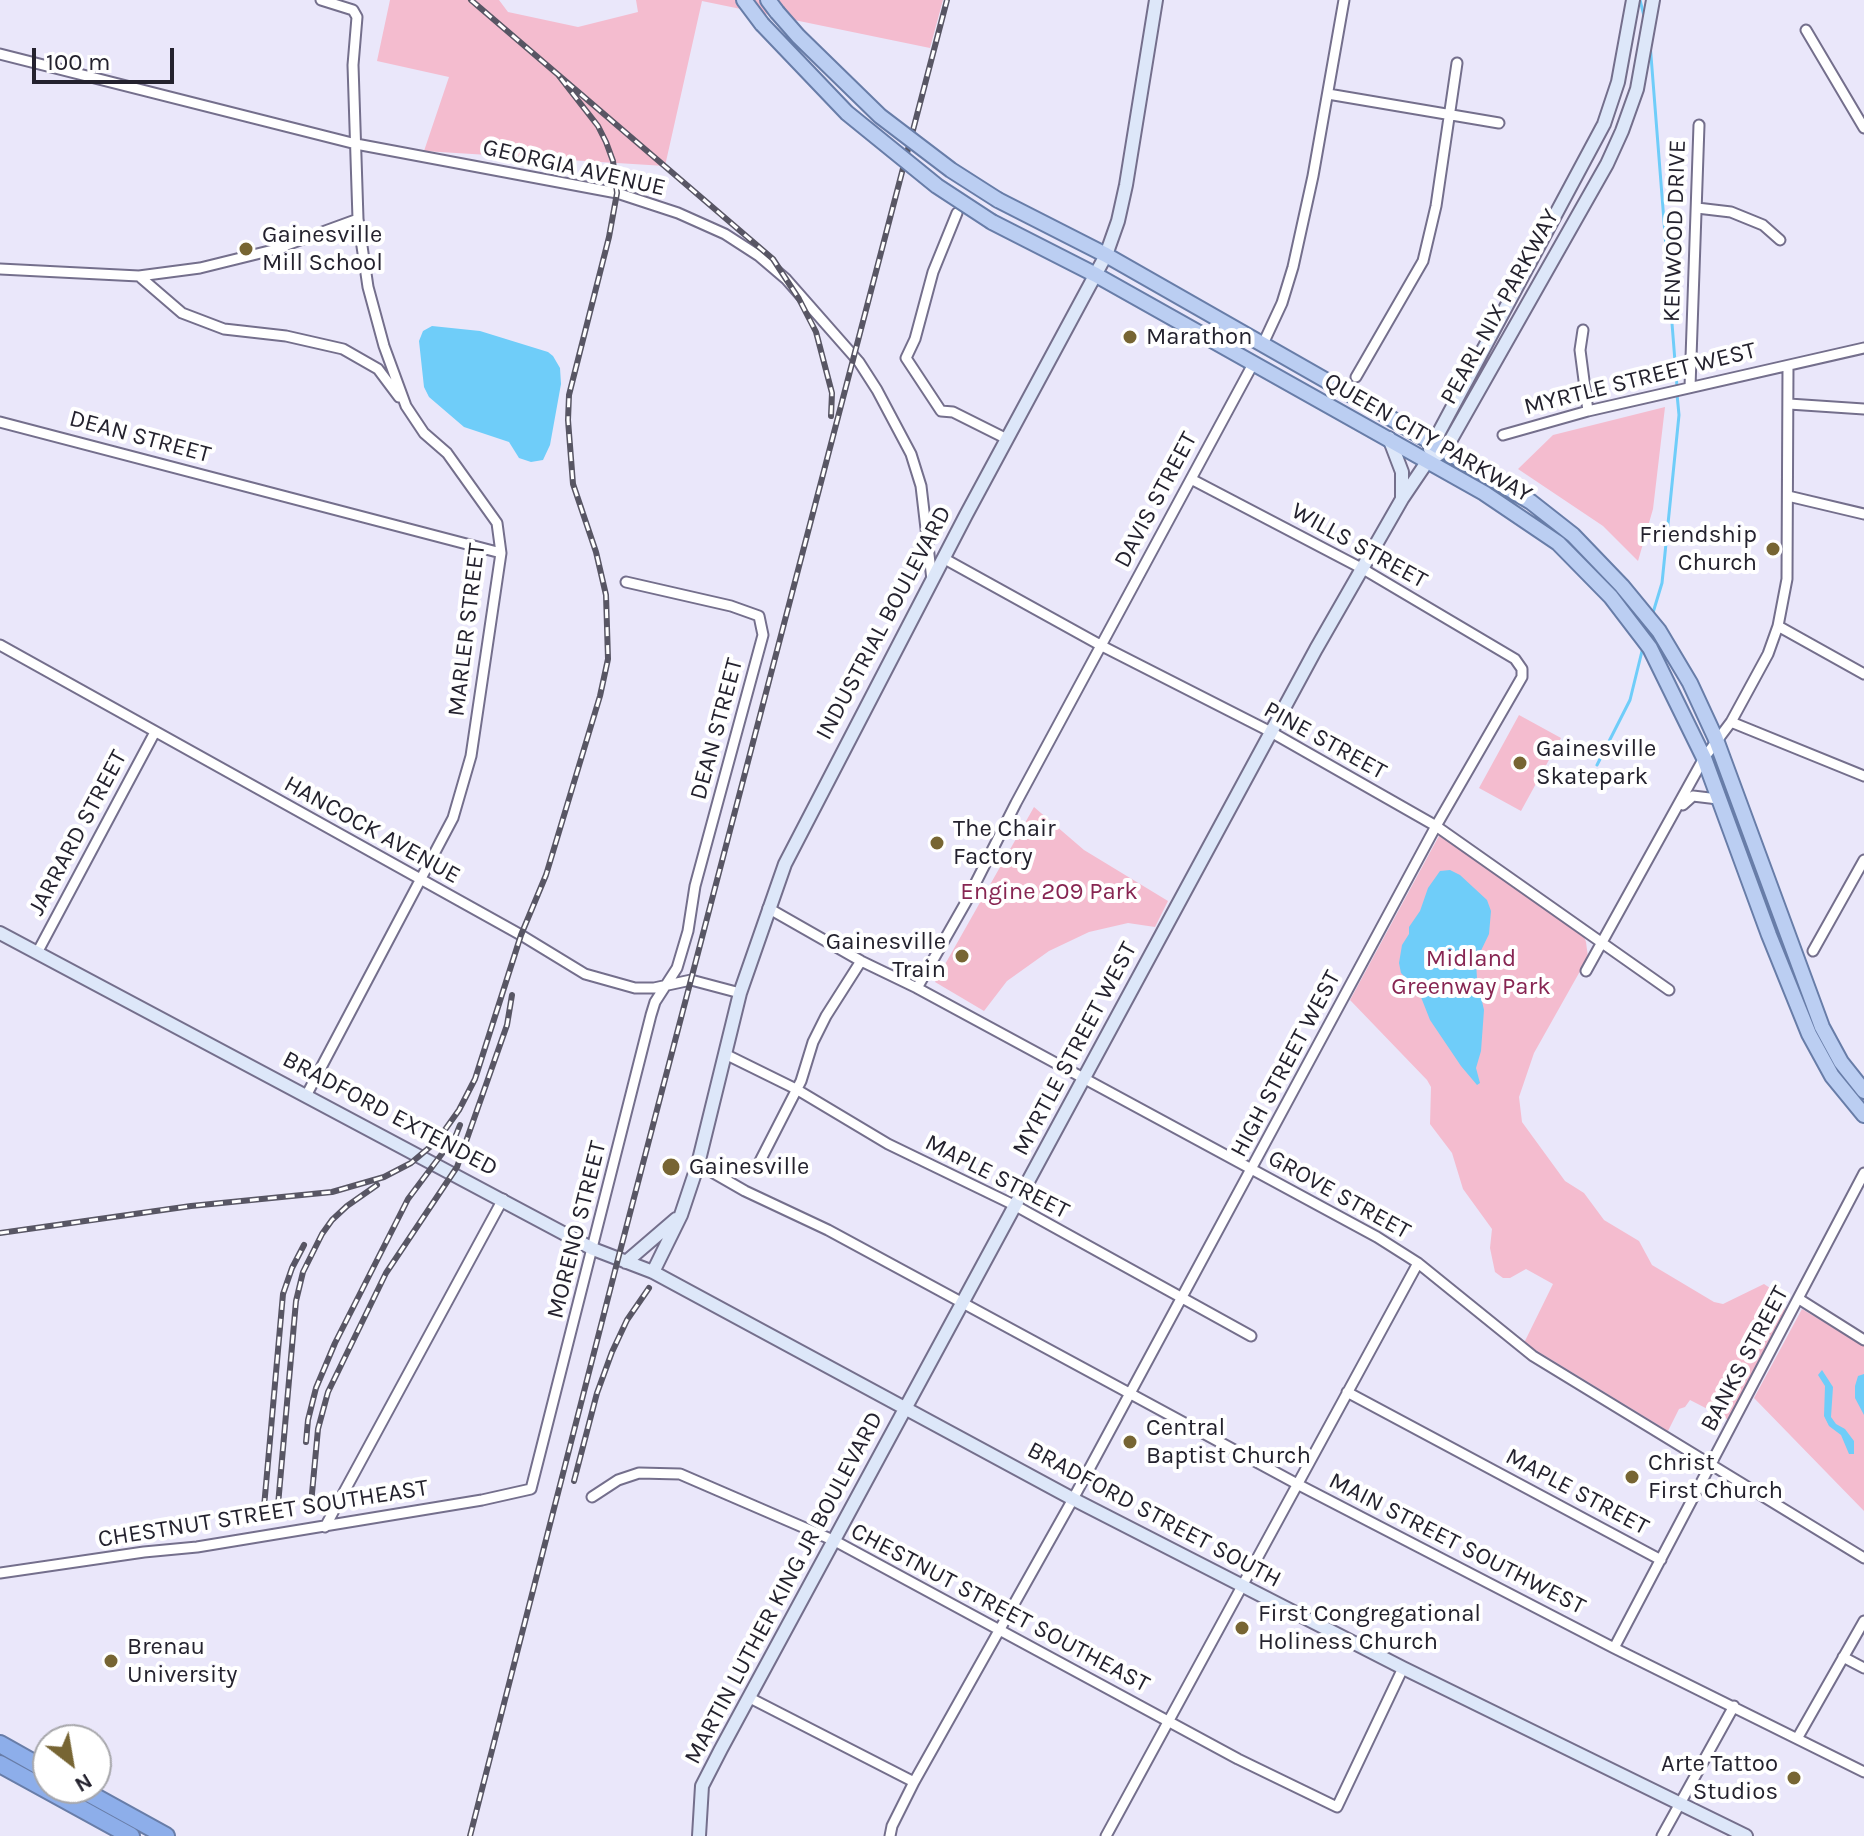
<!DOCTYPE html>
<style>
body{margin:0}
#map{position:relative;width:1864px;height:1836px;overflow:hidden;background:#eae7fa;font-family:Karla,sans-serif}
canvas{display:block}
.north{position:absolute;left:32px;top:1724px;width:80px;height:80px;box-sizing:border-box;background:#fff;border:2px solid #a7a7ab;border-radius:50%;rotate:149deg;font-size:22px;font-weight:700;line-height:32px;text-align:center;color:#24222e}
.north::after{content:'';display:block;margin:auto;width:28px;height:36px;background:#776533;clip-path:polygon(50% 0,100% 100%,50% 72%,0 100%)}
.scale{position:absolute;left:32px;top:48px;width:142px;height:36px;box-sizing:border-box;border:4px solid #24222e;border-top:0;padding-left:10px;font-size:24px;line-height:28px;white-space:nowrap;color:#24222e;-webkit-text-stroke:6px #fff;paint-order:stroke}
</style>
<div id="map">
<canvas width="1864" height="1836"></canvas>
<div class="north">N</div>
<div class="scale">100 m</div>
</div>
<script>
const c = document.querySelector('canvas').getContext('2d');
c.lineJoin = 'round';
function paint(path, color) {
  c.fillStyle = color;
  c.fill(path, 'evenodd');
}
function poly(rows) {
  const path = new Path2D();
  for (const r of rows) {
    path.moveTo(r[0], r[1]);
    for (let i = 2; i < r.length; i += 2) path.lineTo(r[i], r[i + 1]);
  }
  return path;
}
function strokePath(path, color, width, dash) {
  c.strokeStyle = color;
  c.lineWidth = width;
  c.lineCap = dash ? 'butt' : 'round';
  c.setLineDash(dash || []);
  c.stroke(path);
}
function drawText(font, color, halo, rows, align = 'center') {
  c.font = font + ' Karla,sans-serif';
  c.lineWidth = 8;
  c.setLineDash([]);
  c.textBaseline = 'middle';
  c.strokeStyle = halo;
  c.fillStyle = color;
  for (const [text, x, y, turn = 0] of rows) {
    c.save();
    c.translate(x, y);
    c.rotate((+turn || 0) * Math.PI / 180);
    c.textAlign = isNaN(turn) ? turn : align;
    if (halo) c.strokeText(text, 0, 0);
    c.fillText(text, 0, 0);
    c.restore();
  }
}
paint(poly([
 [390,0,499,0,508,12,578,27,638,12,636,0,943,0,930,48,702,1,665,166,424,151,449,77,377,61],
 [1665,407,1653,509,1638,561,1603,526,1518,469,1553,435],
 [1519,715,1561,738,1521,811,1479,788],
 [1034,807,1084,850,1168,901,1155,927,1128,923,1089,932,1049,951,1007,981,984,1011,935,982],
 [1440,834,1583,934,1586,942,1588,957,1534,1053,1519,1097,1522,1122,1565,1181,1584,1193,1604,1220,1639,1241,1652,1265,1714,1302,1723,1304,1764,1284,1779,1294,1784,1303,1785,1313,1729,1420,1690,1400,1685,1407,1679,1409,1668,1431,1524,1343,1553,1284,1526,1269,1510,1278,1503,1278,1495,1272,1490,1248,1492,1229,1463,1189,1452,1153,1430,1124,1431,1087,1427,1080,1350,1000],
 [1802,1309,1864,1346,1864,1511,1754,1398]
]), '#f4bccf');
paint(poly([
 [432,326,480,331,548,352,553,356,560,368,561,384,550,445,543,460,531,462,519,458,509,442,464,427,429,397,424,387,419,341,423,331],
 [1450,870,1460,875,1487,900,1491,911,1489,934,1476,961,1477,979,1484,1010,1481,1051,1476,1068,1480,1083,1477,1085,1461,1066,1430,1020,1419,992,1401,973,1399,963,1402,945,1409,934,1409,927,1420,911,1428,888,1440,871],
 [1822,1370,1833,1387,1831,1417,1836,1424,1845,1429,1854,1441,1854,1454,1849,1454,1841,1435,1829,1426,1824,1416,1825,1386,1818,1375],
 [1864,1374,1864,1415,1855,1398,1855,1386,1858,1376]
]), '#6fcdf9');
strokePath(poly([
 [1640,0,1645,20],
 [1650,43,1677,387],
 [1652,616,1662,583,1679,415,1677,394],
 [1597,765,1630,700,1643,647]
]), '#6fcdf9', 3);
const street = poly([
 [1806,30,1864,128],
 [0,54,356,144,617,193,678,213,725,234,759,256,786,279,859,362,877,390,911,454,921,486,932,580],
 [1328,94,1499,123],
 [1697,208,1731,212,1763,225,1780,240],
 [957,213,933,272,915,339,906,358,941,411,953,412,1007,439],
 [0,269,139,276,182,313,224,329,286,336,343,349,378,369,399,397],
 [139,276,200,268,273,250,358,219],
 [1583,330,1580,350,1588,411],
 [1262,346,1282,303,1293,267,1313,176,1344,0],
 [1356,377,1423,261,1436,206,1457,63],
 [1690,387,1699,125],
 [1789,404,1864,409],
 [0,422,501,553],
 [1503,435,1588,411,1864,348],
 [1788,496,1864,514],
 [943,558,1102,646,1271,732,1436,826,1669,990],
 [1778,626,1864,674],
 [0,645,521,935,585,974,635,988,654,988,691,980,740,993],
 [1731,722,1864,776],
 [1683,805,1693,796,1718,799],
 [768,908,861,961,917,988,1377,1237,1418,1263,1533,1356,1864,1558],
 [1813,951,1864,860],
 [37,953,155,732],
 [1586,971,1704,758,1731,722,1768,654,1778,626,1787,579,1788,366],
 [917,988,966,902,1016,803,1253,364],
 [725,1054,796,1089,888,1144,1016,1206,1251,1336],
 [306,1096,453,818,471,756,501,553,497,523,447,453,424,433,406,406,384,346,368,287,358,219,353,65,357,17,353,10,321,0],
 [698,1164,745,1191,828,1230,1299,1485,1614,1648,1864,1772],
 [758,1165,801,1081,813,1042,826,1016,861,961],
 [1799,1299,1864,1340],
 [1347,1392,1661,1560],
 [592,1497,618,1480,639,1473,680,1474,835,1541,1238,1759,1337,1807,1403,1668],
 [325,1527,503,1199],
 [0,1573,144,1552,197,1547,482,1500,531,1489,651,1015,655,1002,677,968,688,931,695,886,763,635,759,616,731,606,626,582],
 [1614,1648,1864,1173],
 [1843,1657,1864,1668],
 [750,1698,914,1782],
 [1798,1737,1864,1621],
 [890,1836,892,1826,914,1782,1073,1499,1436,826,1522,677,1522,669,1515,659,1363,569,1191,479],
 [1106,1836,1418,1263],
 [1662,1836,1734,1706]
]);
const secondary = poly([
 [1389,438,1402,472,1402,499],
 [1430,449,1604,124,1618,82,1633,0],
 [0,933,593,1249,653,1272,1073,1499,1403,1668,1746,1836],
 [626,1262,676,1219],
 [653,1272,681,1215,698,1164,740,993,785,864,966,515,1106,255,1118,221,1126,185,1156,0],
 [699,1836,702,1786,721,1749,1316,649,1402,499,1427,462,1445,450,1607,164,1622,131,1637,89,1653,0]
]);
const primary = poly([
 [744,0,762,24],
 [768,0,777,12],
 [998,200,1106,255,1362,401,1531,502,1573,535,1622,586,1659,631,1690,683,1715,737,1822,1027,1841,1062,1864,1091],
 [992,222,1096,275,1484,493,1558,543,1611,597,1650,648,1704,758,1769,935,1809,1034,1832,1076,1864,1115]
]);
const highway = poly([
 [0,1744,48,1771],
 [0,1764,131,1836],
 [79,1788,166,1836]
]);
strokePath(street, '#746f8c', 13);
strokePath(secondary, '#746f8c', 16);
strokePath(primary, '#687da8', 18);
strokePath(highway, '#687da8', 20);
strokePath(street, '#fff', 9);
strokePath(secondary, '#dde7f9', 12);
strokePath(primary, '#bbcef2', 14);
strokePath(highway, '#8daeea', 16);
const rail = poly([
 [471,0,773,259,799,299,816,332,832,393,831,416],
 [0,1233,191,1206,332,1192,384,1177,411,1163,437,1141,459,1110,475,1079,521,935,546,875,600,696,608,659,606,595,596,552,573,484,568,420,569,395,609,237,617,193,613,161,606,142,598,126,559,76],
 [306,1442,308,1420,316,1388,335,1343,408,1199,456,1135,460,1125],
 [574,1481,597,1393,612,1352,627,1320,649,1288],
 [311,1504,318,1429,328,1392,386,1273,457,1167,507,1025,512,995],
 [278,1505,296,1301,303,1272,322,1234,332,1220,347,1206,377,1185],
 [264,1507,283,1294,292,1268,304,1245],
 [470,1836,618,1259,947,0]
]);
strokePath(rail, '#585664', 6);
strokePath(rail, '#fff', 3, [9]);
const primaryBridge = poly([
 [777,12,798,36,880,116,951,170,998,200],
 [762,24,847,113,937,186,992,222]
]);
strokePath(primaryBridge, '#687da8', 18, []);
strokePath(primaryBridge, '#bbcef2', 14);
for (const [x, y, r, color] of [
 [246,249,8,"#776533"],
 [1130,337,8,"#776533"],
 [1773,549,8,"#776533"],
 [1520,763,8,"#776533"],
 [937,843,8,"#776533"],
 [962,956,8,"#776533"],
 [671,1167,10,"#776533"],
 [1130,1442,8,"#776533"],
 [1632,1477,8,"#776533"],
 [1242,1628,8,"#776533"],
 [111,1661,8,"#776533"],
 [1794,1778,8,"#776533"]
]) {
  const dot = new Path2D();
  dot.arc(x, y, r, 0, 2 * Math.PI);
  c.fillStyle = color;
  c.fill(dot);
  strokePath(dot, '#fff', 3);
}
drawText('24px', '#24222e', '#fff', [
 ["GEORGIA AVENUE",574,168,13],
 ["KENWOOD DRIVE",1675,231,-88],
 ["PEARL NIX PARKWAY",1500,307,-61],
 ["MYRTLE STREET WEST",1640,379,-14],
 ["DEAN STREET",140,437,15],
 ["QUEEN CITY PARKWAY",1428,438,30],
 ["DAVIS STREET",1156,500,-62],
 ["WILLS STREET",1359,546,29],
 ["INDUSTRIAL BOULEVARD",884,623,-62],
 ["MARLER STREET",467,630,-83],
 ["DEAN STREET",717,729,-75],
 ["PINE STREET",1325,741,29],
 ["HANCOCK AVENUE",372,830,29],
 ["JARRARD STREET",78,833,-62],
 ["MYRTLE STREET WEST",1075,1049,-62],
 ["HIGH STREET WEST",1286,1064,-62],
 ["BRADFORD EXTENDED",390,1114,28],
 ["MAPLE STREET",997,1177,27],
 ["GROVE STREET",1339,1195,29],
 ["MORENO STREET",577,1230,-76],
 ["BANKS STREET",1745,1359,-62],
 ["MAPLE STREET",1577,1492,28],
 ["CHESTNUT STREET SOUTHEAST",263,1514,-9],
 ["BRADFORD STREET SOUTH",1154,1515,28],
 ["MAIN STREET SOUTHWEST",1457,1544,27],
 ["MARTIN LUTHER KING JR BOULEVARD",784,1588,-62],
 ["CHESTNUT STREET SOUTHEAST",1000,1608,28]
]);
drawText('24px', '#24222e', '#fff', [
 ["Gainesville",262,235],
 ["Mill School",262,263],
 ["Marathon",1146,337],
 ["Friendship",1757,535,"right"],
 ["Church",1757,563,"right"],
 ["Gainesville",1536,749],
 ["Skatepark",1536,777],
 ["The Chair",953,829],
 ["Factory",953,857],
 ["Gainesville",946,942,"right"],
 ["Train",946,970,"right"],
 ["Gainesville",689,1167],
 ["Central",1146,1428],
 ["Baptist Church",1146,1456],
 ["Christ",1648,1463],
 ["First Church",1648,1491],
 ["First Congregational",1258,1614],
 ["Holiness Church",1258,1642],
 ["Brenau",127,1647],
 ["University",127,1675],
 ["Arte Tattoo",1778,1764,"right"],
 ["Studios",1778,1792,"right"]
], 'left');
drawText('24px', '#872552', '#fff', [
 ["Engine 209 Park",1049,892],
 ["Midland",1471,959],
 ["Greenway Park",1471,987]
]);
</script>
